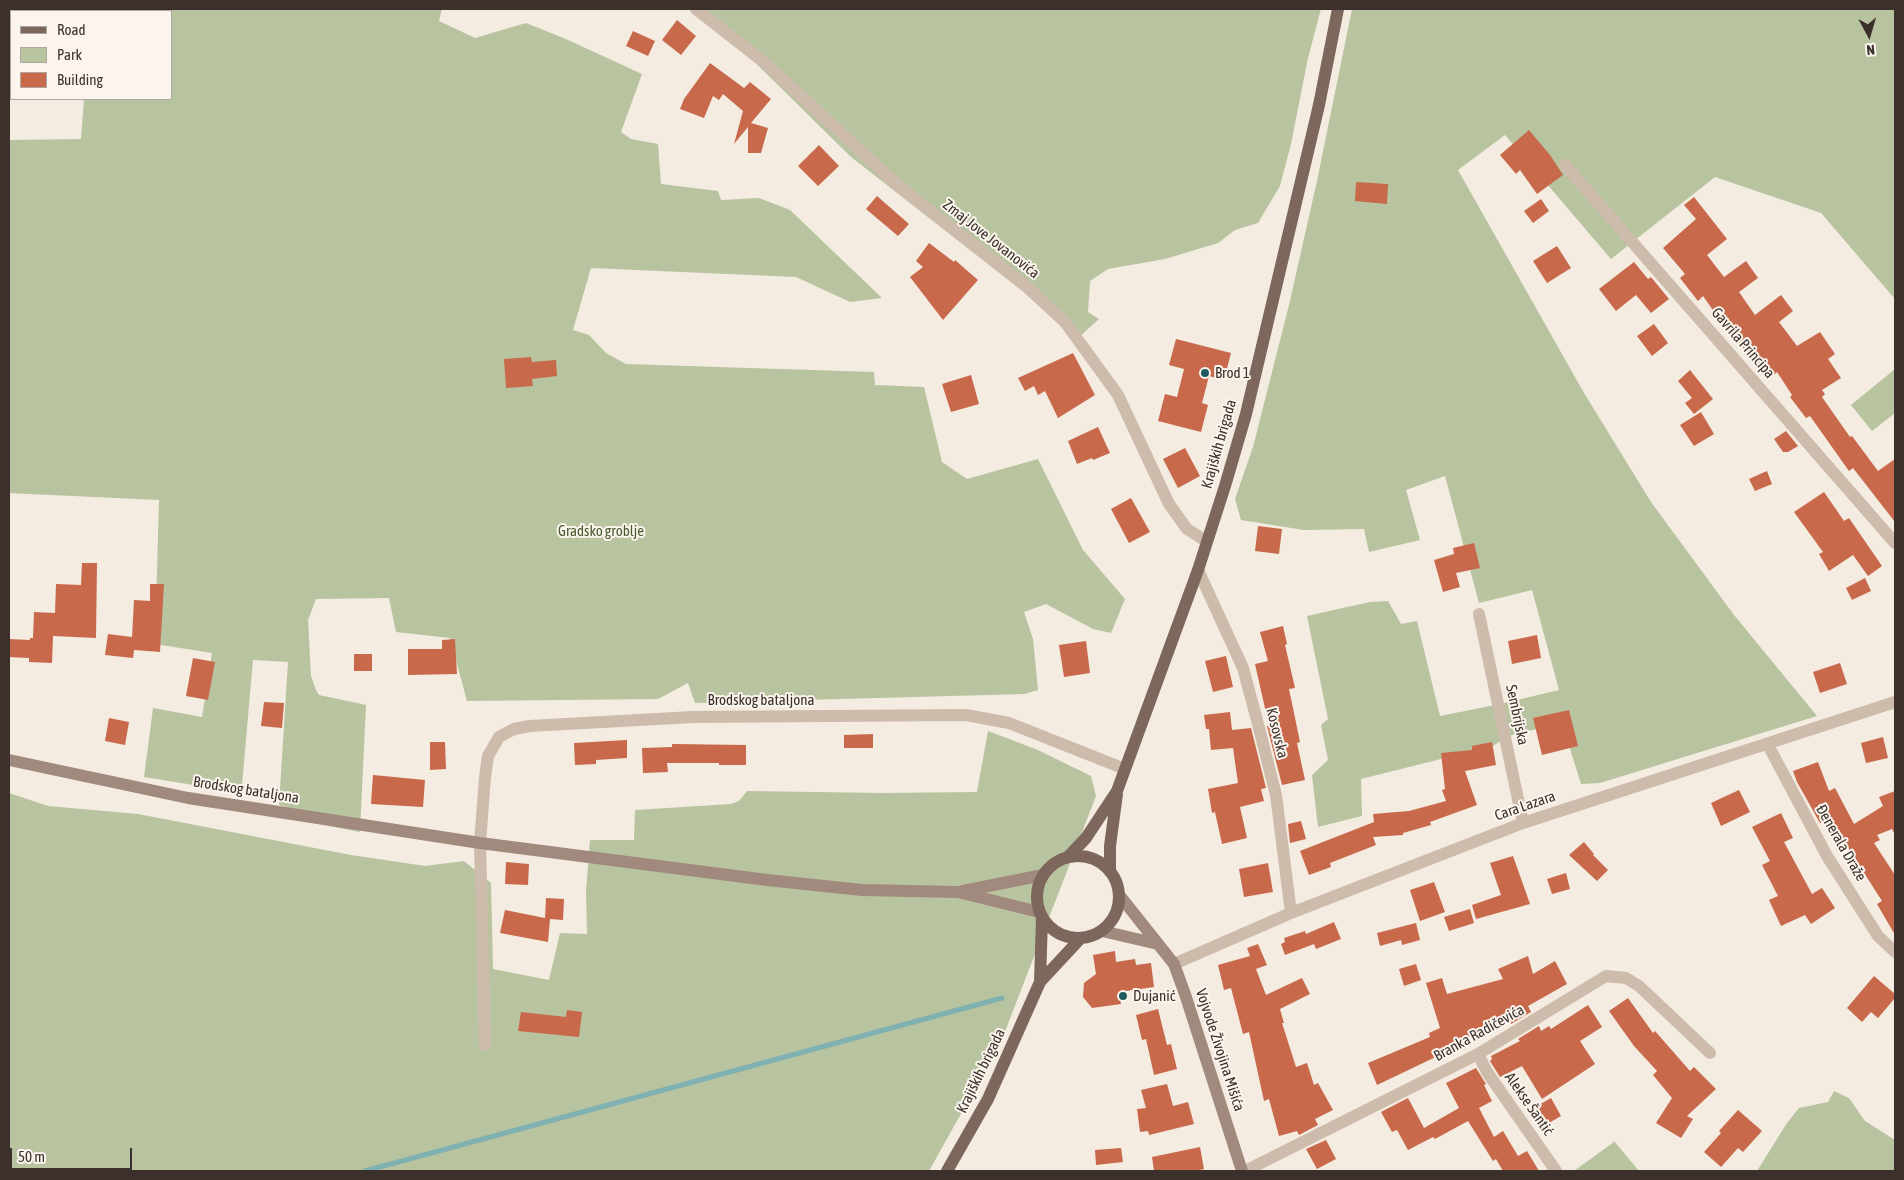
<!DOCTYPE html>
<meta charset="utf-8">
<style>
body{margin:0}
#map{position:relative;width:1904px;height:1180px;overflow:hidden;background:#f4ebe1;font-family:"Asap Condensed",sans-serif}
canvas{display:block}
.frame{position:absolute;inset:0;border:10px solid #3b302b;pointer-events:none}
.legend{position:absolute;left:10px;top:10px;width:162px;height:90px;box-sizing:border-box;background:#fbf5ee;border:1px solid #aea6a0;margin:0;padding:6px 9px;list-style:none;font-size:15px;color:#3b302b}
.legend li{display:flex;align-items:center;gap:10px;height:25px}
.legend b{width:25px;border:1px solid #aea6a0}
.north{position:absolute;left:1844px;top:10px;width:50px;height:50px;-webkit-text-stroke:4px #fbf5ee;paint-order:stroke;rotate:174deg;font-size:14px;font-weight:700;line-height:20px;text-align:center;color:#3b302b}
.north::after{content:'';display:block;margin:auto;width:18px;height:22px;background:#3b302b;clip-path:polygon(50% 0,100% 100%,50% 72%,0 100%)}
.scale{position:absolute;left:10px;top:1148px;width:122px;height:22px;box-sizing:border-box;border:2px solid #3b302b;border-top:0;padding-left:6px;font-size:15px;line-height:18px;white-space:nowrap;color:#3b302b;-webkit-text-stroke:4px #fbf5ee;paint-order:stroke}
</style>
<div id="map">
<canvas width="1904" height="1180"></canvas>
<div class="frame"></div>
<ul class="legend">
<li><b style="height:6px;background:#7d675c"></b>Road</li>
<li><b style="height:14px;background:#b8c4a0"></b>Park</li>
<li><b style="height:14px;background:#c8694b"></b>Building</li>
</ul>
<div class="north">N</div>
<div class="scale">50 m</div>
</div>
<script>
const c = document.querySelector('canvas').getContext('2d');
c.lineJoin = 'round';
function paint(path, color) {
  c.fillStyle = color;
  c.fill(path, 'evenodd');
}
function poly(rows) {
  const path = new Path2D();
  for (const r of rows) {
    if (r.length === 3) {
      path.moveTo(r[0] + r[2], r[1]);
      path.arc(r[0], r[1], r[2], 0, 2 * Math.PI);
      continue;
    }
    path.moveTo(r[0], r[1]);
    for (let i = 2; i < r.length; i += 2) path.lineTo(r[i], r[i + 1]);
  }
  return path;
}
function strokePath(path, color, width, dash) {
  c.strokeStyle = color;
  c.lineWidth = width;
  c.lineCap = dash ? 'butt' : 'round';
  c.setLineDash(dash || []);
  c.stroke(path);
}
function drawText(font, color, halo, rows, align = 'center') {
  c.font = font + ' "Asap Condensed",sans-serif';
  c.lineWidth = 4;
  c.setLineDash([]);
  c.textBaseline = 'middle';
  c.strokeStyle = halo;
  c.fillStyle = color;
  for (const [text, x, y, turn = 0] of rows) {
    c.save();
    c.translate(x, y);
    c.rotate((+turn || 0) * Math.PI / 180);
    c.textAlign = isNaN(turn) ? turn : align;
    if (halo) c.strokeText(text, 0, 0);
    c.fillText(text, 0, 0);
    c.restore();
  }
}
paint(poly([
 [91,9,442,9,439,21,475,38,526,23,566,39,642,74,621,132,631,139,658,144,661,184,718,191,721,200,759,198,790,210,882,298,850,302,796,277,591,268,573,330,589,335,606,353,626,364,874,372,875,385,924,387,942,462,967,479,1038,459,1083,550,1125,599,1111,633,1093,629,1046,604,1024,612,1033,639,1038,690,1024,694,695,703,688,683,658,699,467,701,450,638,396,632,389,598,316,599,308,620,311,676,316,690,319,695,366,705,360,832,329,826,326,817,279,805,288,662,253,660,241,796,200,786,144,777,153,708,202,717,212,653,155,644,159,500,9,493,9,140,81,139,84,99,171,99,171,11,91,11],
 [698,9,1321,9,1308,58,1291,144,1280,186,1258,223,1235,230,1218,243,1165,259,1108,269,1090,281,1088,312,1099,319,1079,337,1065,322,1006,278,851,157,715,23],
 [1352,9,1895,9,1895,299,1821,213,1715,177,1611,259,1505,135,1458,170,1584,393,1651,502,1734,615,1817,716,1600,783,1581,784,1562,723,1508,736,1493,746,1361,779,1362,816,1318,827,1312,775,1328,760,1321,725,1328,719,1307,616,1370,602,1388,601,1401,624,1417,621,1440,716,1500,704,1559,690,1532,590,1479,603,1445,476,1406,490,1420,540,1369,552,1364,529,1304,530,1241,520,1235,499,1253,447,1289,305,1317,181],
 [1895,369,1895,413,1872,431,1851,405],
 [988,731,1038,750,1091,776,1096,796,1001,1042,929,1171,9,1171,9,793,48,806,138,814,351,855,425,866,464,861,491,883,493,969,549,980,560,933,587,934,586,891,590,840,634,840,635,810,731,804,739,801,747,791,883,793,977,792],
 [1834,1091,1849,1098,1865,1121,1895,1140,1895,1171,1757,1171,1787,1123,1799,1108,1828,1102],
 [1614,1141,1639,1171,1574,1171,1614,1142]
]), '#b8c4a0');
strokePath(poly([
 [365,1171,1002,998]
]), '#7fb0b2', 5);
paint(poly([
 [677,20,696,36,681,55,662,40],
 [633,31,655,41,648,56,626,46],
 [710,63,744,88,750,82,771,99,751,123,768,128,761,153,748,153,748,127,734,144,743,111,723,94,719,100,713,96,704,118,680,109,684,99],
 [1529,130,1550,155,1563,175,1537,194,1520,170,1516,174,1500,155],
 [819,145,839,166,818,186,798,166],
 [1356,182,1388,184,1387,204,1355,201],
 [877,196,909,224,898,236,866,209],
 [1694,197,1727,239,1707,255,1724,277,1746,261,1758,278,1739,292,1755,315,1781,295,1793,311,1779,322,1797,346,1820,332,1835,354,1828,359,1841,378,1822,390,1825,394,1822,397,1850,437,1852,436,1878,471,1895,459,1895,522,1853,468,1849,471,1810,416,1806,418,1790,397,1792,395,1777,372,1769,379,1725,326,1724,326,1703,296,1698,301,1680,278,1685,274,1663,248,1696,219,1684,205],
 [1541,199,1549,211,1533,223,1524,211],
 [929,243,954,262,955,260,978,280,943,320,910,277,923,267,916,261],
 [1557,246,1571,268,1547,283,1533,261],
 [1634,262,1648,279,1651,277,1669,299,1651,313,1636,295,1616,311,1599,289],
 [1654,324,1668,343,1652,356,1637,336],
 [1176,339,1231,353,1224,380,1209,376,1202,403,1208,405,1201,432,1158,421,1165,394,1177,397,1184,369,1169,365],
 [1073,353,1095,395,1058,418,1045,391,1038,395,1034,386,1025,391,1018,378],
 [531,357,532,362,556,360,557,376,532,379,533,386,506,388,504,359],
 [1690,370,1713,399,1694,414,1685,403,1692,398,1678,381],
 [971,375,979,404,951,412,942,384],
 [1701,412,1714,434,1694,446,1680,425],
 [1098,427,1110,453,1093,460,1092,458,1077,464,1068,441],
 [1786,431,1798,446,1788,452,1783,452,1774,439],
 [1185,448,1200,476,1178,488,1163,459],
 [1767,471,1772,484,1755,491,1749,479],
 [1824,492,1844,521,1849,518,1882,566,1868,576,1853,555,1829,571,1819,554,1823,552,1794,512],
 [1131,498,1150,532,1129,543,1111,509],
 [1258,526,1282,529,1279,554,1255,551],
 [1474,543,1480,568,1456,573,1460,587,1443,592,1434,560,1454,554,1453,548],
 [82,563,97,563,96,638,53,636,52,663,29,662,29,658,9,657,9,639,30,640,30,638,33,638,34,612,55,613,56,584,81,585],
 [1865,578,1871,591,1852,600,1846,588],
 [150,584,164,584,160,652,134,650,133,658,105,655,108,634,132,637,134,600,150,601],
 [1283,626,1287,644,1285,645,1295,688,1289,689,1300,742,1297,743,1305,780,1282,785,1267,726,1269,726,1255,664,1268,661,1260,632],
 [1537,635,1541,658,1512,664,1508,641],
 [455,639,457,674,408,675,408,649,442,649,442,640],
 [1086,641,1090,673,1064,677,1059,645],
 [354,654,372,654,372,671,354,671],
 [1226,656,1233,687,1213,692,1205,661],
 [193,658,215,662,208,700,186,696],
 [1840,663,1847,684,1820,693,1813,672],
 [264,702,284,703,282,728,261,726],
 [1569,710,1578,746,1542,755,1533,718],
 [1230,712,1232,730,1251,728,1266,788,1261,789,1264,801,1240,807,1247,838,1222,844,1215,812,1212,813,1208,789,1238,783,1233,748,1211,750,1209,729,1206,729,1204,715],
 [109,718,129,722,125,745,105,741],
 [873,734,873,748,844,748,844,735],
 [1883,737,1888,758,1866,763,1861,743],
 [627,740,627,758,596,760,596,764,575,765,574,743],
 [430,742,445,742,446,769,430,770],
 [1492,742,1496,765,1465,771,1477,805,1430,822,1431,825,1403,833,1403,835,1373,837,1376,845,1330,863,1331,867,1309,875,1300,851,1374,822,1373,814,1409,811,1446,801,1442,790,1445,789,1441,753,1472,750,1472,746],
 [672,744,746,745,746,765,719,765,719,763,667,763,668,772,643,773,642,748,672,747],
 [1818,762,1829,791,1835,788,1854,824,1883,806,1879,797,1895,791,1895,835,1892,829,1877,835,1880,840,1874,843,1895,875,1895,935,1877,904,1882,901,1829,818,1820,823,1797,782,1793,771],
 [373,775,425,780,423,807,371,804],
 [1739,790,1750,812,1721,826,1711,803],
 [1781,813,1793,838,1784,842,1812,894,1822,888,1835,908,1811,924,1805,915,1781,926,1769,900,1778,896,1762,865,1770,861,1752,827],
 [1301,821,1306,839,1290,843,1288,824],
 [1584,842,1594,854,1593,855,1608,870,1597,881,1569,855],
 [1513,856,1530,904,1476,919,1472,905,1501,895,1490,863],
 [506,862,529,864,528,885,505,884],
 [1268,863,1273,892,1244,897,1239,869],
 [1566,873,1570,889,1552,894,1547,879],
 [1434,882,1445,912,1420,921,1410,890],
 [546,898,564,899,563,920,550,919,548,942,500,933,505,910,545,918],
 [1470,909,1474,923,1449,931,1444,917],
 [1334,922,1341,939,1316,949,1314,944,1285,955,1281,944,1285,942,1284,938,1305,931,1306,934],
 [1416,923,1420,940,1402,945,1401,940,1380,946,1377,933],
 [1258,944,1267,965,1256,969,1266,995,1302,978,1310,994,1280,1009,1284,1023,1282,1023,1296,1067,1307,1063,1314,1085,1318,1083,1333,1110,1315,1119,1318,1125,1299,1135,1297,1131,1279,1136,1269,1099,1264,1101,1249,1032,1243,1034,1231,988,1224,990,1218,965,1250,956,1247,948],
 [1115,951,1116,962,1135,959,1136,965,1151,963,1154,987,1119,992,1121,1004,1092,1008,1083,997,1084,983,1096,974,1093,955],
 [1528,956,1533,974,1555,961,1567,984,1528,1006,1531,1012,1511,1024,1508,1018,1464,1040,1465,1043,1377,1085,1368,1063,1430,1037,1429,1033,1440,1028,1426,983,1442,978,1447,994,1503,979,1498,969],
 [1416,964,1421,980,1404,986,1399,969],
 [1874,976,1895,994,1895,998,1878,1018,1871,1012,1862,1022,1847,1008],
 [1628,998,1653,1033,1655,1031,1690,1071,1694,1067,1716,1089,1687,1116,1693,1119,1681,1138,1656,1123,1672,1098,1653,1075,1657,1071,1634,1046,1609,1011],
 [1588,1005,1602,1027,1580,1041,1595,1064,1542,1099,1522,1066,1500,1077,1490,1061,1492,1059,1491,1056,1520,1041,1518,1039,1539,1026,1541,1031,1549,1026,1551,1029],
 [1158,1009,1167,1045,1171,1044,1177,1069,1154,1075,1146,1039,1142,1040,1136,1015],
 [567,1010,582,1012,579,1037,518,1031,521,1012,566,1017],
 [1476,1068,1486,1084,1484,1085,1492,1101,1479,1108,1494,1137,1503,1131,1518,1156,1527,1151,1539,1171,1503,1171,1496,1159,1493,1161,1468,1121,1435,1139,1433,1137,1408,1150,1397,1130,1392,1132,1381,1112,1408,1098,1424,1128,1459,1108,1446,1083],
 [1167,1084,1173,1106,1188,1102,1194,1124,1149,1135,1148,1131,1140,1132,1137,1109,1146,1108,1141,1090],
 [1551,1098,1561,1116,1542,1127,1532,1109],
 [1738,1110,1762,1131,1743,1152,1738,1148,1721,1167,1704,1152,1721,1133,1719,1131],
 [1326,1140,1336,1159,1317,1169,1306,1149],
 [1200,1147,1204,1169,1195,1171,1154,1171,1152,1157],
 [1121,1148,1123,1162,1096,1165,1095,1150]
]), '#c8694b');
strokePath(poly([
 [696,9,765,63,901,188,1027,287,1065,322,1118,395,1169,504,1187,529,1206,541],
 [1565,165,1895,543],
 [1198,570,1243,668,1258,724,1276,795,1291,913],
 [1479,614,1523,823],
 [1768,745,1827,856,1878,936,1895,952],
 [1174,964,1291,913,1523,823,1895,702],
 [485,1045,480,843,485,777,488,756,499,737,514,729,530,726,693,717,966,715,1009,723,1125,769],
 [1478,1054,1487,1072,1556,1171],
 [1245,1171,1478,1054,1606,976,1626,978,1639,986,1710,1053]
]), '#cdbbac', 12);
strokePath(poly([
 [9,760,188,798,480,843,767,880,862,890,958,892,1039,912],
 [963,891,1043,875],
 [1120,896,1174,964,1185,994,1242,1171],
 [1102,931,1158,944]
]), '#a18a7d', 12);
strokePath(poly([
 [1078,897,41],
 [1068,857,1086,838,1117,791,1198,570,1225,486,1246,414,1319,105,1338,9],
 [1110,870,1110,846,1117,794],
 [1040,982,1042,918],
 [947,1171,988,1099,1040,982,1080,939]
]), '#7d675c', 12);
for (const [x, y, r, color] of [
 [1205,373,5,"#1f5a5e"],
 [1123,996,5,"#1f5a5e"]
]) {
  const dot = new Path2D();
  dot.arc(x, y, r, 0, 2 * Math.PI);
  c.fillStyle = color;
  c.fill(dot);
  strokePath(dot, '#fbf5ee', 2);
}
drawText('15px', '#3b302b', '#fbf5ee', [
 ["Zmaj Jove Jovanovića",991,239,38],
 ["Gavrila Principa",1743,343,49],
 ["Krajiških brigada",1219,444,-74],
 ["Brodskog bataljona",761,700],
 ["Sembrijska",1517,715,78],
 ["Kosovska",1277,733,76],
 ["Brodskog bataljona",246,790,9],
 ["Cara Lazara",1525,806,-19],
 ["Đenerala Draže",1841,843,60],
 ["Branka Radičevića",1479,1033,-29],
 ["Vojvode Živojina Mišića",1220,1050,72],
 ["Krajiških brigada",981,1071,-64],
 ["Alekse Šantić",1529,1104,55]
]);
drawText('15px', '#3b302b', '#fbf5ee', [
 ["Brod 1",1215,373],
 ["Dujanić",1133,996]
], 'left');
drawText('15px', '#4a5a2e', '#fbf5ee', [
 ["Gradsko groblje",601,531]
]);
</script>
